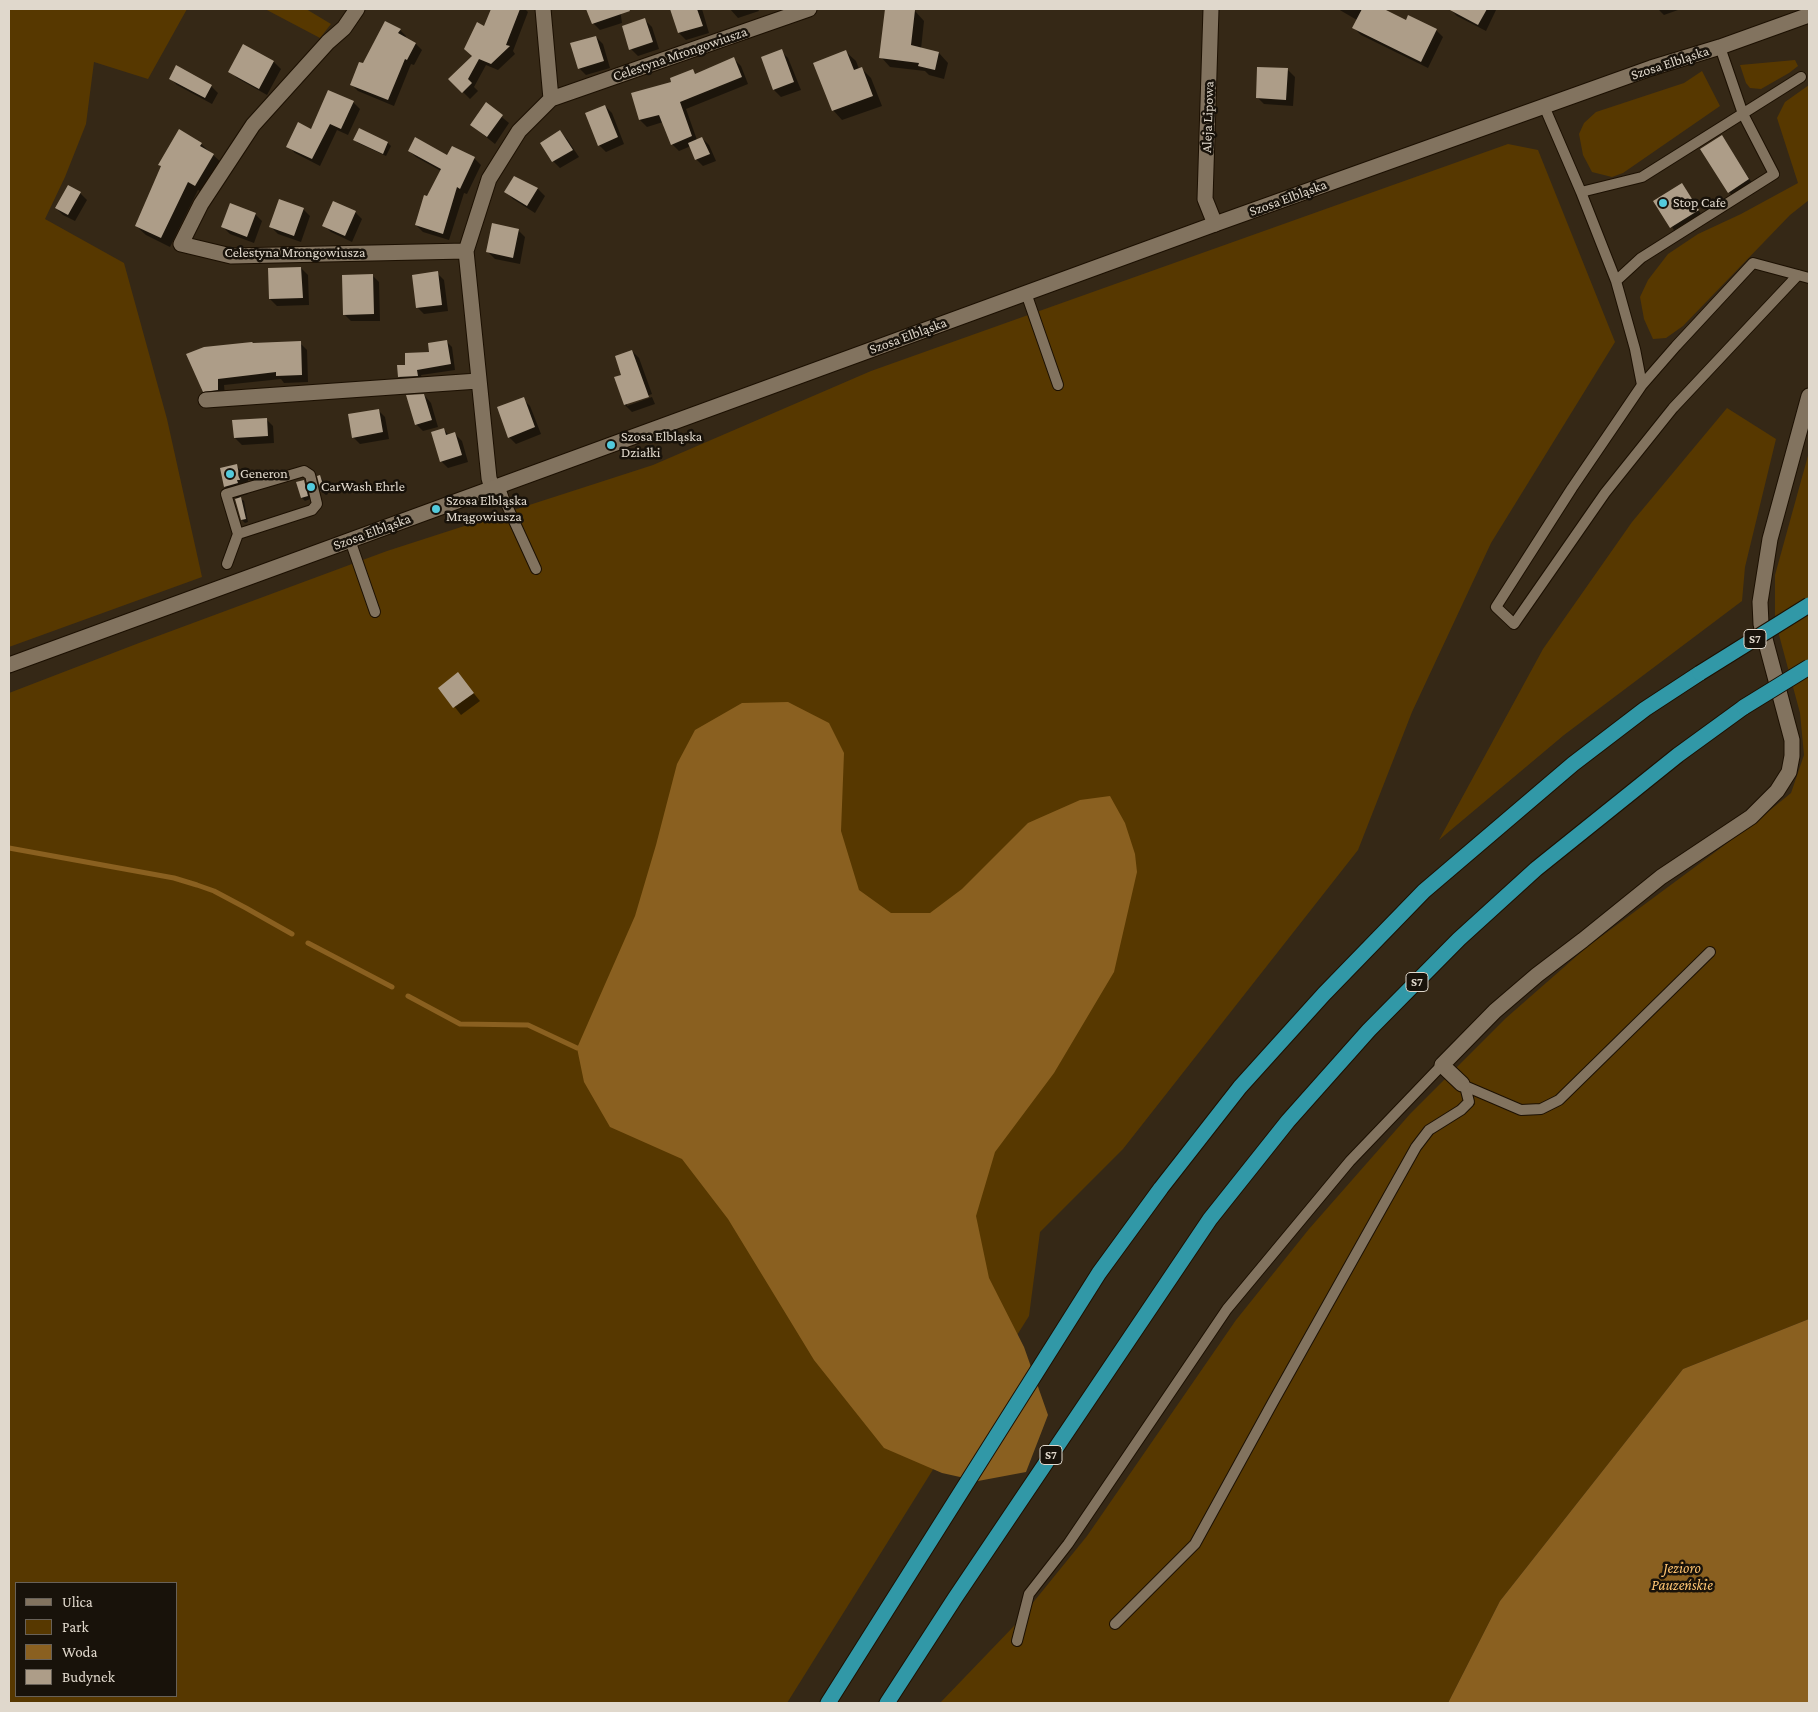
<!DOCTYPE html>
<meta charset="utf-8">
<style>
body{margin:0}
#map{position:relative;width:1818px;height:1712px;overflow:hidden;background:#352816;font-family:"Crimson Pro",serif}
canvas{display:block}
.frame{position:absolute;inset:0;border:10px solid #e0d8cc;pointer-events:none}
.legend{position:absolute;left:15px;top:1582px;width:162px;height:115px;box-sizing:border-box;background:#18120a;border:1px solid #686158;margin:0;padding:6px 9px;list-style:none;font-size:15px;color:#e0d8cc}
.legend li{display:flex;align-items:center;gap:10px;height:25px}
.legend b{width:25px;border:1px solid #686158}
</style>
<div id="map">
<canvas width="1818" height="1712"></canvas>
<div class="frame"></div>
<ul class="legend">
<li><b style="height:6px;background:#82735f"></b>Ulica</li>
<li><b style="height:14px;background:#573800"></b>Park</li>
<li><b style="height:14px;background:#8a6020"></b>Woda</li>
<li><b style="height:14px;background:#ad9d88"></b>Budynek</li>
</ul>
</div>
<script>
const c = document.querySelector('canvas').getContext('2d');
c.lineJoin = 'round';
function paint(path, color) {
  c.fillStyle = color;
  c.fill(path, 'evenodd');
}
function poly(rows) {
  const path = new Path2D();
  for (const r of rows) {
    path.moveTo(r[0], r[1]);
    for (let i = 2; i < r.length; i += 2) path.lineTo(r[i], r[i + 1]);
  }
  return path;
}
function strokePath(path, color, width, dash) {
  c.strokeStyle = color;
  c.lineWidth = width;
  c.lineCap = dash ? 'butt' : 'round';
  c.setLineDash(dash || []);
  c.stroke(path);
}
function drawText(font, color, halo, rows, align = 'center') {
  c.font = font + ' "Crimson Pro",serif';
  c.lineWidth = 5;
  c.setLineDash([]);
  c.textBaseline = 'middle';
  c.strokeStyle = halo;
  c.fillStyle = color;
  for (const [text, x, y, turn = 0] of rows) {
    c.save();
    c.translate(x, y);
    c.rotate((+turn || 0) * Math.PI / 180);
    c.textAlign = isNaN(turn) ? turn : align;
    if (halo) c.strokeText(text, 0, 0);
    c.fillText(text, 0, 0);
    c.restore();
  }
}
paint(poly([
 [9,9,187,9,148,79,94,62,86,124,65,177,45,219,124,263,167,419,202,577,9,647],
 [265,9,306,9,331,24,320,38],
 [1795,60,1798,66,1789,73,1761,89,1750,88,1746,83,1740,65],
 [1702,71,1720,106,1623,173,1612,177,1592,172,1583,155,1579,134,1584,123,1596,112,1684,83],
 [1809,85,1809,200,1790,215,1683,326,1666,338,1653,339,1644,319,1640,297,1648,280,1668,254,1698,234,1741,214,1798,183,1777,118,1785,102],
 [1508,144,1538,150,1615,342,1491,543,1412,712,1358,850,1123,1149,1040,1232,1029,1316,787,1703,9,1703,9,693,139,643,387,551,653,465,871,371],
 [16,1583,176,1583,176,1696,16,1696],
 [1727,408,1776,439,1745,567,1742,601,1564,735,1439,840,1543,649,1632,522],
 [1809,452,1809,1319,1683,1369,1500,1601,1448,1703,940,1703,1014,1626,1087,1536,1236,1320,1309,1229,1410,1114,1506,1018,1587,947,1753,824,1791,793,1804,755,1800,713,1775,620,1775,575]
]), '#573800');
paint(poly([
 [788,702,829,723,844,753,841,831,859,890,891,913,930,913,962,889,1028,823,1080,800,1110,796,1125,823,1135,854,1137,872,1114,972,1054,1073,995,1152,976,1216,989,1278,1024,1347,1048,1415,1026,1472,978,1481,942,1473,884,1448,814,1360,728,1219,682,1159,610,1127,584,1082,577,1048,635,916,656,845,677,764,695,730,742,703],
 [1809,1319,1809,1703,1448,1703,1500,1601,1683,1369]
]), '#8a6020');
paint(poly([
 [493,9,525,9,528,12,513,51,515,54,498,70,486,65,474,87,478,91,470,99,450,79,473,56],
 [588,9,620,9,622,23,600,30,593,23],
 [671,9,702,9,709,33,686,40,679,33],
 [730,9,758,9,759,11,738,18],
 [887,9,915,11,924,21,921,49,939,53,948,63,944,79,929,75,925,71,890,67,881,57],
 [1338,9,1381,9,1407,22,1409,17,1436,30,1443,37,1428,68,1361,35,1354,28,1357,20],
 [1450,9,1496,9,1496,10,1486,31,1457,16],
 [1658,9,1678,9,1678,10,1664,15],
 [645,20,652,27,659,49,638,56,631,49],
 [400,30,406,36,405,38,416,44,422,50,414,65,411,64,394,106,358,91,352,85,364,65],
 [596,37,603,44,610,68,586,75,579,68],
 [244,46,274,62,281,69,267,95,237,78,230,71],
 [781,51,788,58,801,90,781,97,774,90,762,58],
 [846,52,856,61,859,69,861,68,871,78,882,106,842,120,833,110],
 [734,59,741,66,748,84,686,109,697,140,702,138,709,145,716,161,703,166,696,159,691,146,679,151,672,144,663,122,647,127,640,120,633,94,673,82,692,71,696,75],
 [1288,70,1295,77,1293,106,1264,104,1257,97],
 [170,78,211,86,218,93,212,104,177,85],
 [353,102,360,109,348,135,337,130,320,166,295,153,288,146],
 [486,104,509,123,495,144,471,125],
 [605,106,612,113,624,144,606,152,599,145],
 [560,132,567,139,579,157,560,168,553,161,542,143],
 [1722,136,1752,183,1732,195,1729,192],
 [355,140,388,143,391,146,386,156,358,143],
 [201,144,223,164,205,194,198,190,170,247,146,235,136,226],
 [452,148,474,158,481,165,467,194,464,193,449,240,423,232,416,225,441,171,416,157,409,151,448,157],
 [514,178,538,189,545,196,535,213,513,199,506,192],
 [1685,188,1701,214,1674,230,1655,201],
 [80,193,87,200,75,221,63,215,56,208],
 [303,209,310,216,301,242,278,234,271,227],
 [355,212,362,219,352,242,331,232,324,225],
 [255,214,262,221,254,243,230,234,223,227],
 [518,230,525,237,520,264,495,259,488,252],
 [301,268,308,275,309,305,277,306,270,299],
 [437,273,444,280,448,311,424,314,417,307],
 [372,275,379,282,380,321,351,321,344,314],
 [446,341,452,347,455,370,421,375,423,381,405,382,399,377,406,366,431,353],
 [300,343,307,350,308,382,284,383,281,379,224,385,225,396,210,398,203,391,254,344],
 [632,351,639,358,652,394,627,403,627,406,652,397,655,404,632,412,625,405,616,378,623,375],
 [424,395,431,403,438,427,423,431,416,424],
 [523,399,530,406,541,434,516,444,509,437],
 [378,410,385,417,389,439,360,444,353,437],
 [266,419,273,426,274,443,242,445,235,438],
 [443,429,449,435,455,434,462,441,468,462,448,468,441,461],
 [236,466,247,476,250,490,247,491,248,494,239,497,244,501,248,522,245,523,242,520,237,499,225,487,221,469],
 [319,477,323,480,328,494,326,495,322,492],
 [304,481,307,485,310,499,305,501,302,498,297,483],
 [458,674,480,701,461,715,440,688]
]), '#0007');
strokePath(poly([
 [9,848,174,878,197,885,214,891,246,908,292,934],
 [308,943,392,987],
 [408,996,460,1024,528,1025,577,1048]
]), '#8a6020', 5);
paint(poly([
 [491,9,520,9,506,45,510,46,491,64,479,59,468,79,472,83,462,93,448,79,472,56,464,49,477,22,484,26],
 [586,9,629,9,630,11,592,24],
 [670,9,697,9,703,26,678,33],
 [885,9,915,10,911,45,939,52,935,70,918,66,919,63,879,58],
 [1362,9,1384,9,1406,20,1408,15,1437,29,1421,62,1352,28],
 [1448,9,1487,9,1478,25],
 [645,18,653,42,629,50,622,26],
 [385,21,401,29,398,33,416,43,407,60,405,59,388,100,350,85,359,62,363,63],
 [596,36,604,61,578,69,570,43],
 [243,44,274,61,259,89,228,72],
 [782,49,794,82,773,90,761,57],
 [846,50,854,70,862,67,873,96,832,111,813,63],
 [734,57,742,77,680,102,692,136,671,145,659,115,639,120,631,93,671,82,670,78,693,69,695,74],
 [176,65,212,85,205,98,169,79],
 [1257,67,1288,68,1286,100,1256,98],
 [328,90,354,101,341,129,330,124,312,159,286,147,298,122,311,129],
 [486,102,503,115,487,137,470,125],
 [605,105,618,137,598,146,585,113],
 [359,128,388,142,383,154,353,140],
 [179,129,202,143,200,146,214,154,195,186,188,182,161,238,135,226,161,166,158,165],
 [560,130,573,150,552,162,540,143],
 [1722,135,1749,179,1728,193,1700,149],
 [415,137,447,155,452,146,475,157,460,189,457,187,443,234,415,225,424,195,427,196,441,169,408,151],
 [702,137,710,154,695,160,688,143],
 [514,176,538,188,527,206,504,192],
 [1682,183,1699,210,1670,228,1653,201],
 [68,185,81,192,68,215,55,208],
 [279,199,304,208,294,236,269,227],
 [333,201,356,211,345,236,322,226],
 [230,203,256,213,247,237,221,227],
 [492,223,519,229,513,258,486,252],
 [301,267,303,298,269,299,268,268],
 [438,271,442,305,416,308,412,275],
 [373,274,374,314,343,315,342,275],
 [447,340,451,364,417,370,418,376,398,377,397,365,405,365,405,353,429,352,428,343],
 [301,341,302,375,276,376,276,372,218,379,218,390,203,392,186,354,204,347,252,342,253,343],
 [632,350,649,397,624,405,614,377,621,375,615,356],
 [424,394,432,420,415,425,406,395],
 [524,397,535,427,508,438,497,407],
 [379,409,383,432,352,438,348,414],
 [267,418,268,436,234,438,232,420],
 [444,428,446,435,455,432,462,455,440,462,431,432],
 [237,464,240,480,237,480,238,483,224,487,220,468],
 [320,475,325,491,321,492,317,476],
 [304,480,308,496,301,498,296,482],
 [241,497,246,519,241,520,235,499],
 [458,672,474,693,453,708,438,688]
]), '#ad9d88');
const service = poly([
 [1544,106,1581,192,1616,281,1635,349,1642,385],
 [1581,192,1642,177,1801,77],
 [1798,275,1673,408,1605,493,1514,624,1496,607,1572,488,1642,385,1676,346,1753,263,1809,278],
 [1616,281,1641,258,1774,174,1743,114,1720,47],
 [1026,293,1058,385],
 [499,485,504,499,536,569],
 [350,540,375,612],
 [227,564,238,534,312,510,317,504,310,475,304,471,226,494,238,534],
 [1465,1086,1521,1110,1541,1109,1559,1100,1710,952],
 [1115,1624,1195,1544,1273,1402,1416,1147,1429,1130,1461,1110,1469,1102,1465,1086,1462,1084],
 [1017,1641,1029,1594,1068,1544,1227,1309,1350,1161,1442,1065]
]);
const minor = poly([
 [357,9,344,28,328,42,253,125,201,204,181,244,231,256,466,251],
 [543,9,551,99],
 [1211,9,1205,199,1215,224],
 [206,400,478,381],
 [492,488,489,478,466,251,489,179,519,131,551,99,809,9],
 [1462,1084,1442,1065,1495,1011,1537,975,1583,940,1661,877,1751,817,1777,791,1789,772,1792,756,1792,740,1761,624,1760,602,1770,539,1809,396]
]);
const secondary = poly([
 [9,665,1215,224,1651,68,1720,47,1809,15]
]);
const motorway = poly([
 [828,1703,1099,1273,1161,1188,1240,1087,1324,994,1424,891,1573,764,1645,709,1700,673],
 [887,1703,955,1598,1210,1219,1288,1121,1369,1030,1459,939,1536,869,1678,755,1744,707]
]);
strokePath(service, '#1c1002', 12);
strokePath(minor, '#1c1002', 17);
strokePath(secondary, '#1c1002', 17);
strokePath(motorway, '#1c1002', 17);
strokePath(service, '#82735f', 10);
strokePath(minor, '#82735f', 15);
strokePath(secondary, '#82735f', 15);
strokePath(motorway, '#3198a7', 15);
const motorwayBridge = poly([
 [1700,673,1809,605],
 [1744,707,1809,667]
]);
strokePath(motorwayBridge, '#1c1002', 17, []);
strokePath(motorwayBridge, '#3198a7', 15);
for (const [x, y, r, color] of [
 [1663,203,5,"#53cadc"],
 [611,445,5,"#53cadc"],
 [230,474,5,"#53cadc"],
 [311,487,5,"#53cadc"],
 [436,509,5,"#53cadc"]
]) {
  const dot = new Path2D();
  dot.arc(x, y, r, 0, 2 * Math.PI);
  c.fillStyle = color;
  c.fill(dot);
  strokePath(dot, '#18120a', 2);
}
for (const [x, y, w] of [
 [1755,639,22],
 [1417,982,22],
 [1051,1455,22]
]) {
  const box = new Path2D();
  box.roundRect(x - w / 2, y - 9.5, w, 19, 4);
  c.fillStyle = '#18120a';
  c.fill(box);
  strokePath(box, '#e0d8cc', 1);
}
drawText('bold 12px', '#e0d8cc', null, [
 ["S7",1755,639],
 ["S7",1417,982],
 ["S7",1051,1455]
]);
drawText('14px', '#e0d8cc', '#18120a', [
 ["Celestyna Mrongowiusza",680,54,-19],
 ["Szosa Elbląska",1670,63,-18],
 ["Aleja Lipowa",1208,117,-88],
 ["Szosa Elbląska",1288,198,-20],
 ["Celestyna Mrongowiusza",295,253],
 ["Szosa Elbląska",908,336,-20],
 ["Szosa Elbląska",372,532,-20]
]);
drawText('14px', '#e0d8cc', '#18120a', [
 ["Stop Cafe",1673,203],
 ["Szosa Elbląska",621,437],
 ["Działki",621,453],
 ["Generon",240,474],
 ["CarWash Ehrle",321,487],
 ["Szosa Elbląska",446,501],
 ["Mrągowiusza",446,517]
], 'left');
drawText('italic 15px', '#fec472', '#18120a', [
 ["Jezioro",1682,1568],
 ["Pauzeńskie",1682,1585]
]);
</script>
